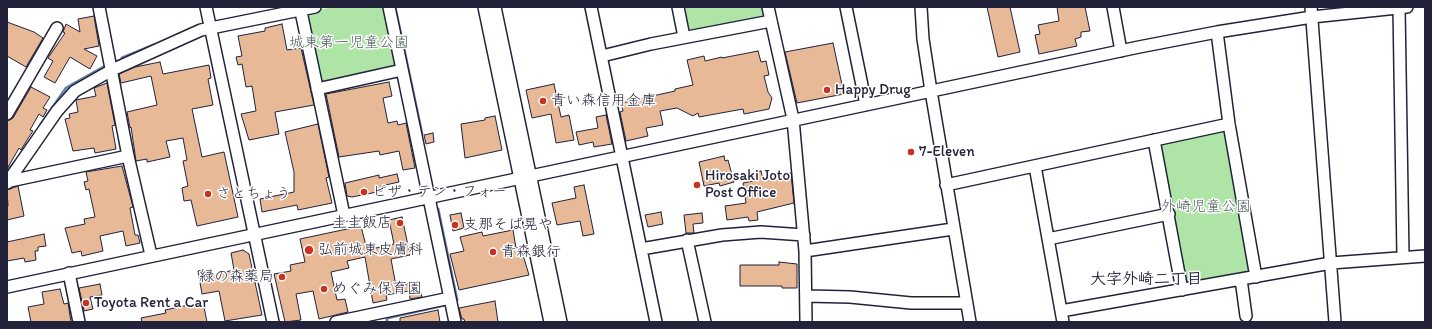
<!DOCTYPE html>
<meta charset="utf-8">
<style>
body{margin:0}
#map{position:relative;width:1432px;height:329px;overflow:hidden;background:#fff;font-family:Itim,sans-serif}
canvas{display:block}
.frame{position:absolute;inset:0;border:8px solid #22223b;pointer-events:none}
</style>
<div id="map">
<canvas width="1432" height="329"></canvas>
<div class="frame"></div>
</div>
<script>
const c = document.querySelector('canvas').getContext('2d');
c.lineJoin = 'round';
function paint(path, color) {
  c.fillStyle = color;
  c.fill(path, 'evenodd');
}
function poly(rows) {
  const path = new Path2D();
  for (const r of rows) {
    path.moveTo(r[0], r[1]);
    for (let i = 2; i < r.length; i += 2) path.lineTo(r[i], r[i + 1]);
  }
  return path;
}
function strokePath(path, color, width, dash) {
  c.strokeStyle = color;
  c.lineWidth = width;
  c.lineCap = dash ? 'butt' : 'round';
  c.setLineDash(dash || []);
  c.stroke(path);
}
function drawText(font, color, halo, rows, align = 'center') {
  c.font = font + ' Itim,"Klee One",sans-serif';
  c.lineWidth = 3;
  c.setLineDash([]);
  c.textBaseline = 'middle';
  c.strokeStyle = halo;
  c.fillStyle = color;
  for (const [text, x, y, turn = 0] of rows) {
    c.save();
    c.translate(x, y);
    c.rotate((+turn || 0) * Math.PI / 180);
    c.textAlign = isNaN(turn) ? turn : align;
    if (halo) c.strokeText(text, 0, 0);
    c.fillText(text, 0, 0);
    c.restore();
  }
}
paint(poly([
 [333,7,385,7,396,66,395,69,324,84,321,82,307,15,309,12],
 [684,7,763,7,764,15,761,18,694,31,689,28],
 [1225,131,1251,272,1186,284,1160,143]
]), '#aee4a6');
strokePath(poly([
 [395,7,422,134],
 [122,58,154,45],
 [41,124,66,88,107,65],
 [7,171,17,160],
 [438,209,457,300],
 [387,322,387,318,445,305]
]), '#6985a9', 3);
const building = poly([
 [987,7,1010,7,1020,52,998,57,987,7],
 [1057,7,1085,7,1090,31,1081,32,1081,37,1075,39,1077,46,1039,54,1035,35,1040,34,1038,25,1059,21,1057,7],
 [94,16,99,46,84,49,97,56,90,69,70,57,55,83,44,77,53,61,48,58,65,33,63,32,66,24,80,32,78,19,94,16],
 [7,22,34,32,43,38,26,67,7,56,7,22],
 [282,24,287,50,301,48,314,105,275,112,279,134,249,140,241,114,256,111,252,86,246,87,242,64,238,65,236,57,242,56,238,36,265,31,265,28,282,24],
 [833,43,844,94,797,103,785,52,833,43],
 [758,51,761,62,766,61,769,75,764,76,768,92,772,98,769,109,744,114,743,109,699,117,698,113,693,116,677,108,660,111,663,125,646,128,648,136,626,141,620,112,623,111,621,103,675,91,675,89,693,85,687,60,704,56,705,61,722,57,722,58,758,51],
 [160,62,163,74,209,65,211,78,208,79,213,105,192,109,202,157,224,152,238,217,197,226,191,200,184,201,182,188,188,186,183,161,187,160,183,138,166,141,170,157,147,162,147,159,136,161,131,127,130,128,127,112,157,105,151,76,121,83,119,74,135,67,160,62],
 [389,82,392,96,383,98,388,123,397,121,398,125,406,123,415,168,403,170,399,151,380,155,379,151,339,157,326,94,389,82],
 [107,83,115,125,112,126,116,149,95,153,94,148,73,151,65,119,70,118,69,114,78,112,76,100,96,96,94,88,107,83],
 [554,84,561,117,569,115,574,140,556,143,551,114,532,118,526,90,554,84],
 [31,87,50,97,43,108,47,110,43,117,39,114,30,130,33,131,27,140,21,150,19,148,7,169,7,121,13,118,31,87],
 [606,115,612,144,594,147,593,142,579,145,576,132,598,128,596,117,606,115],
 [495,116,502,150,465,158,461,124,485,120,485,118,495,116],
 [318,124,329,177,326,178,332,203,298,210,297,205,262,212,260,199,294,192,294,172,285,132,318,124],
 [433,133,434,142,426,144,424,135,433,133],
 [724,156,725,161,728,160,734,182,720,186,719,183,704,186,699,162,724,156],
 [122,166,132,203,133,207,130,208,135,235,138,235,140,243,126,246,123,231,100,236,103,251,82,256,81,251,72,253,65,228,85,224,84,219,95,217,89,189,86,190,84,182,88,181,86,172,122,166],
 [761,171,763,179,791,173,794,203,757,212,758,220,749,221,748,217,727,220,725,206,746,203,743,183,753,181,751,173,761,171],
 [397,174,399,182,381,186,382,191,352,197,347,196,345,183,379,175,379,178,397,174],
 [584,185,594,234,583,236,580,221,557,225,552,203,576,198,574,187,584,185],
 [18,186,24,216,7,220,7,206,8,206,7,190,18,186],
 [661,212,663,224,648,227,645,215,661,212],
 [461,213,464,228,453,231,450,215,461,213],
 [702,213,703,223,693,224,694,233,686,233,684,215,702,213],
 [402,217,410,255,391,259,396,286,418,282,422,297,410,299,409,291,386,295,387,300,373,303,365,257,347,261,349,268,331,272,337,300,345,299,348,312,319,319,313,291,296,294,301,320,285,322,274,274,291,271,290,265,305,262,300,239,361,226,367,250,394,244,389,220,402,217],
 [513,230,516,248,521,248,529,275,459,290,450,254,464,251,460,237,482,232,483,236,513,230],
 [44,234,46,246,38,247,38,251,35,251,36,260,25,262,24,258,7,261,7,242,44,234],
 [243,250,249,254,262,315,225,321,219,291,202,294,198,271,211,269,212,275,234,270,231,253,243,250],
 [779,262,797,264,797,288,782,288,782,286,740,286,740,265,779,265,779,262],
 [100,284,102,295,90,297,93,309,84,311,79,288,100,284],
 [60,289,64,304,68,303,71,322,31,322,28,307,44,304,42,292,60,289],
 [495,301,498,322,465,322,464,319,462,319,459,308,495,301],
 [203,302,207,322,142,322,141,318,166,313,165,310,203,302],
 [438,310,440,322,400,322,400,318,438,310]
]);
paint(building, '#e7b997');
strokePath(building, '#22223b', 1);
const minor = poly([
 [99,7,128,156,151,255],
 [206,7,273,322],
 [300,7,344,215],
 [389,7,455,322],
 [484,7,550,322],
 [495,7,561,322],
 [591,7,656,322],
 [678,7,684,37],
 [768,7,793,119,805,251,806,322],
 [846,7,866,105],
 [921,7,923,39,931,91,970,322],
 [1113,7,1121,51],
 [1311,7,1335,322],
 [1399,7,1403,257],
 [1217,32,1229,124,1256,277],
 [602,56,651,44,771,21],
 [317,89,402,70],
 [7,114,57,28],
 [1154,140,1182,290],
 [1035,166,1063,322],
 [10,181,128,156],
 [7,183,57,111,75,91,112,70,201,30,315,7],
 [946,185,1229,124],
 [1048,239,1169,214],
 [687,240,705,322],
 [641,249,722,235,761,232,804,235],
 [805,251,953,229],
 [69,273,79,322],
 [1241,279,1246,316],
 [7,287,1139,47,1217,32,1312,17,1407,7],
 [806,296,850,297,911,303,967,303],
 [1061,311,1331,263,1425,256],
 [336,322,450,298]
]);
strokePath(minor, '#22223b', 14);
strokePath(minor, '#fff', 11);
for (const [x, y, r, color] of [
 [827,90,4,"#c8321e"],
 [543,101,4,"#c8321e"],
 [911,152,4,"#c8321e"],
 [697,185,4,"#c8321e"],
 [364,192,4,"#c8321e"],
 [208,194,4,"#c8321e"],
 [400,223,4,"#c8321e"],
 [455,225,4,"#c8321e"],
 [309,250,5,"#c8321e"],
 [493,252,4,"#c8321e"],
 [282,277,4,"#c8321e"],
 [324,289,4,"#c8321e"],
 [86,303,4,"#c8321e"]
]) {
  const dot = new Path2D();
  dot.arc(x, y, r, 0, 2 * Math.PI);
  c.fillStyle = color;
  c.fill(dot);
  strokePath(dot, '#fff', 1.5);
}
drawText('15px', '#4c5c5b', '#fff', [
 ["城東第一児童公園",349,43],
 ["外崎児童公園",1206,207]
]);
drawText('15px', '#22223b', '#fff', [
 ["Happy Drug",835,90],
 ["青い森信用金庫",551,101],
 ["7-Eleven",919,152],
 ["Hirosaki Joto",705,176],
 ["Post Office",705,193],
 ["ピザ・テン・フォー",372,192],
 ["さとちょう",216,194],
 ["圭圭飯店",392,223,"right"],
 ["支那そば晃や",463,225],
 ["弘前城東皮膚科",318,250],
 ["青森銀行",501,252],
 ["緑の森薬局",274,277,"right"],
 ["めぐみ保育園",332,289],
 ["Toyota Rent a Car",94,303]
], 'left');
drawText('bold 16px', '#22223b', '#fff', [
 ["大字外崎二丁目",1146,280]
]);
</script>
